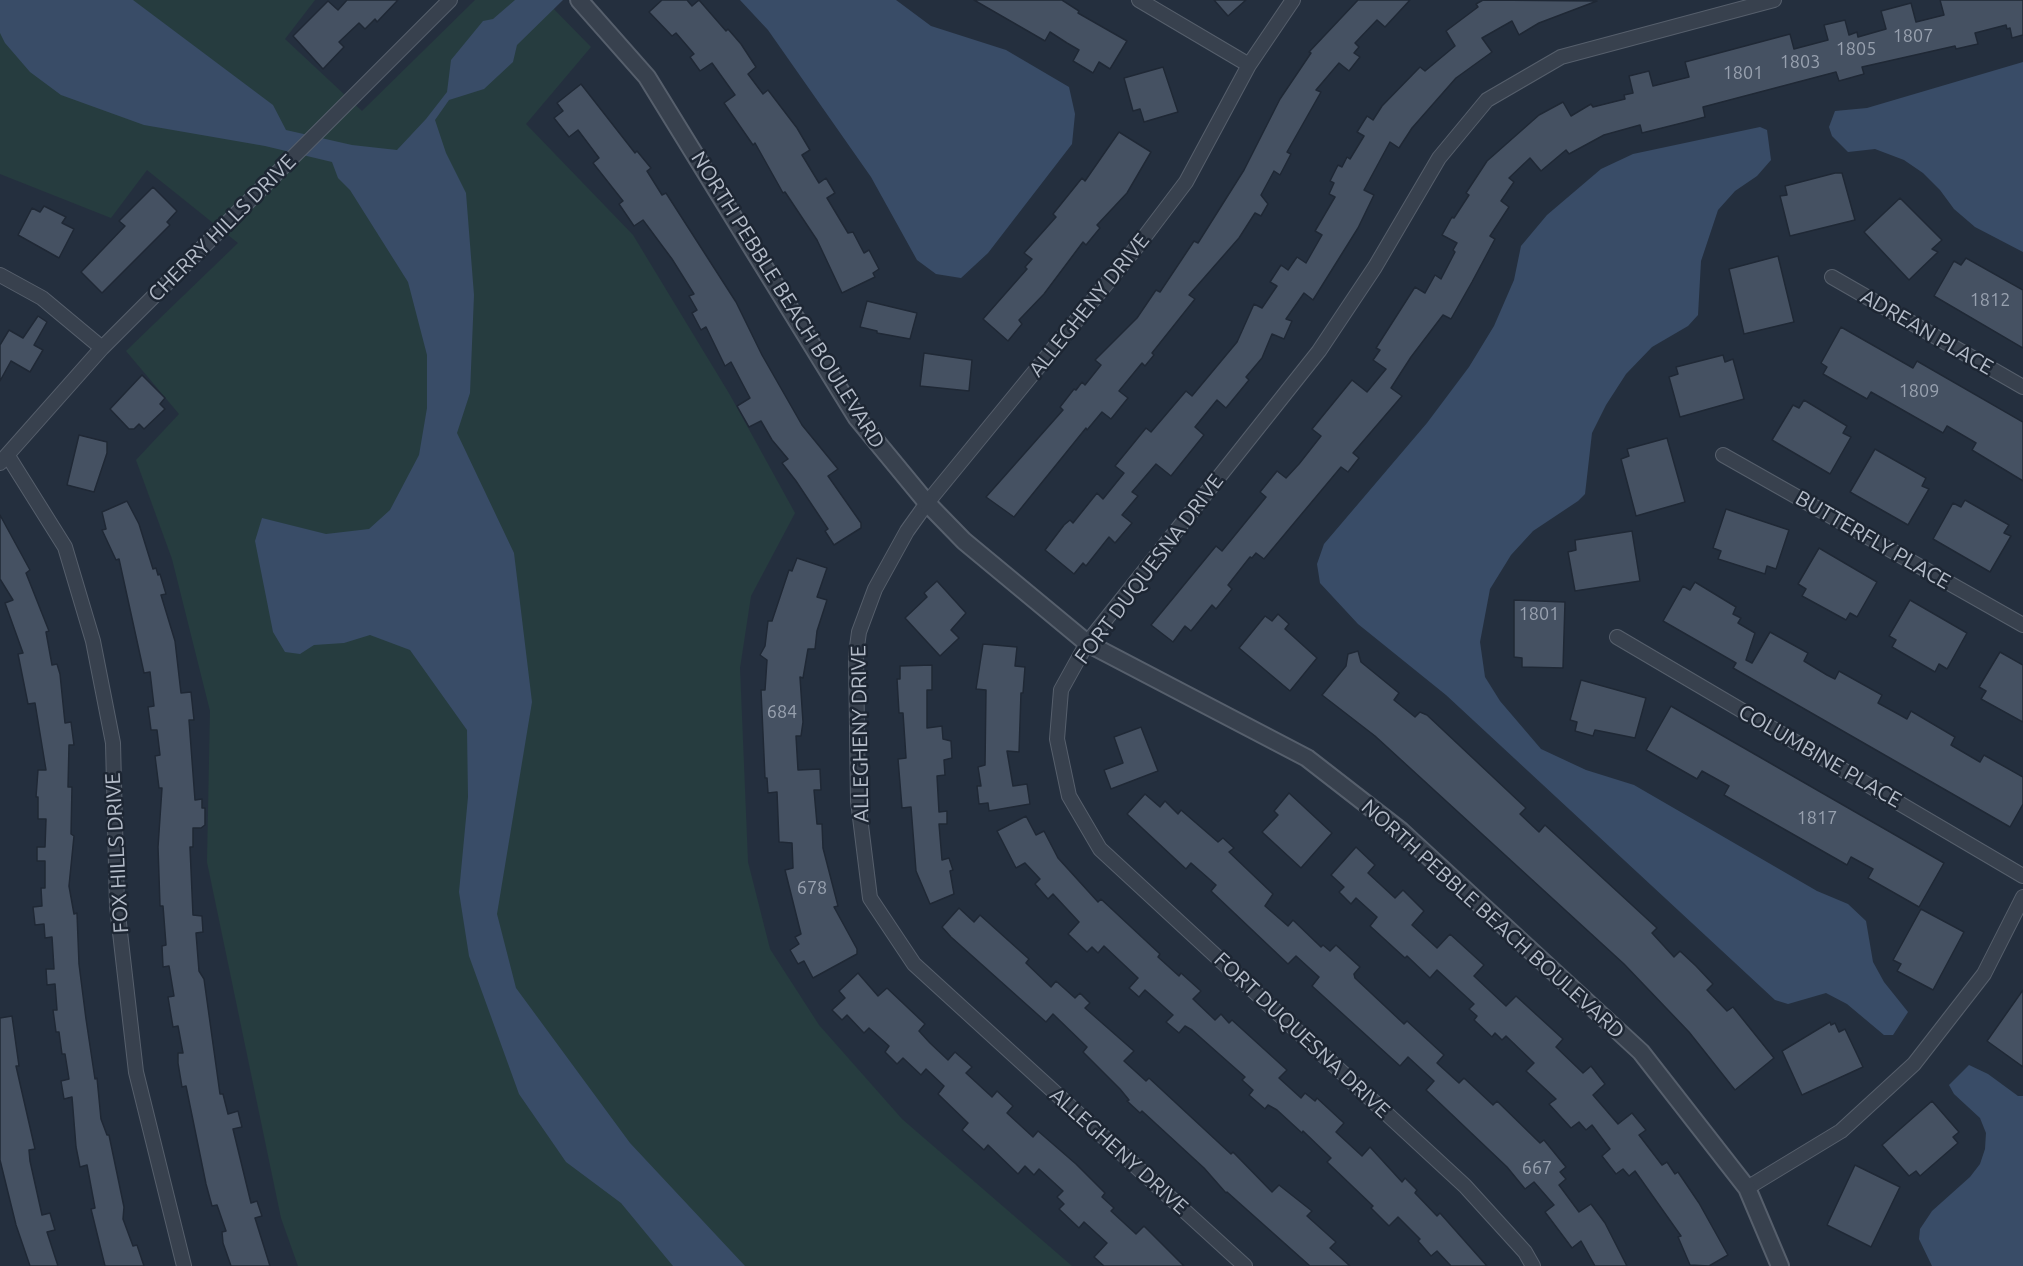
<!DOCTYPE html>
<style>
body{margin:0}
canvas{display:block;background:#242f3e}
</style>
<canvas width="2023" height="1266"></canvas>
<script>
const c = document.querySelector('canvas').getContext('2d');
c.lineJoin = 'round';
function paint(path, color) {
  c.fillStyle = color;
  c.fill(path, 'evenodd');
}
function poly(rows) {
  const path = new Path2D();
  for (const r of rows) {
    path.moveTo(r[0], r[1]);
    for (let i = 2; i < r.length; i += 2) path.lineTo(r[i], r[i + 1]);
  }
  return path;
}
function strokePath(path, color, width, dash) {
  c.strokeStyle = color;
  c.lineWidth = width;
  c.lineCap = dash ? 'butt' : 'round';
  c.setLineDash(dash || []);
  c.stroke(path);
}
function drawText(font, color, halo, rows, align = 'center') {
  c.font = font + ' Ubuntu,sans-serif';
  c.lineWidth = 5;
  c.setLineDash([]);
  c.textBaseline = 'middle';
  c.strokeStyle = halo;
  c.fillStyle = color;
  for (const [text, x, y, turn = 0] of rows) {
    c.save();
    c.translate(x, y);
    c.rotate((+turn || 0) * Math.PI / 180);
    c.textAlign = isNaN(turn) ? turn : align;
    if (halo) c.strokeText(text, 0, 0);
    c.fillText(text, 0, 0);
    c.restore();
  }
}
paint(poly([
 [0,0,315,0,285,39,362,111,475,0,545,0,591,47,526,124,633,235,730,395,795,513,751,596,740,668,748,862,770,949,819,1025,902,1119,1072,1266,298,1266,281,1218,207,862,210,711,172,559,136,460,179,414,126,351,238,243,147,170,111,218,0,174]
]), '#263c3f');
paint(poly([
 [0,0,133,0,273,105,286,130,352,145,397,150,426,119,447,92,451,60,483,21,493,19,515,0,563,0,517,45,513,62,484,89,449,100,435,120,446,153,466,193,474,295,470,393,457,433,514,553,532,702,497,914,516,988,630,1143,745,1266,673,1266,621,1203,566,1162,519,1094,469,956,459,892,468,797,467,730,410,650,370,635,344,643,314,645,300,654,285,652,273,632,255,541,262,518,326,534,369,529,390,510,419,455,427,408,427,355,408,282,350,190,338,178,332,162,265,146,144,125,61,95,30,72,5,43,0,33],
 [740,0,896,0,931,26,1006,50,1069,87,1075,114,1072,144,988,253,961,278,936,274,917,260,871,177,768,30],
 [2023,62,2023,252,1975,227,1954,209,1940,190,1923,173,1904,160,1875,149,1848,152,1832,136,1829,127,1835,111,1867,108],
 [1760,127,1767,130,1771,160,1757,176,1735,191,1718,210,1701,261,1698,315,1688,326,1652,347,1626,374,1606,405,1592,433,1585,494,1578,501,1533,531,1511,555,1490,589,1480,642,1485,677,1500,701,1541,749,1586,770,1634,785,1817,891,1848,904,1866,921,1873,962,1884,982,1908,1012,1893,1035,1884,1035,1847,1004,1826,993,1788,1004,1775,1000,1446,695,1358,624,1320,583,1317,564,1324,544,1427,423,1469,367,1494,326,1514,280,1521,246,1547,215,1601,169,1633,154],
 [1969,1065,1988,1074,2018,1096,2023,1096,2023,1266,1932,1266,1919,1239,1920,1229,1932,1211,1970,1177,1980,1164,1985,1149,1986,1133,1980,1118,1954,1094,1949,1085]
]), '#394c67');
const building = poly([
 [347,0,398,0,377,22,375,19,365,29,359,23,339,42,344,47,323,69,293,36,328,1,338,10,347,0],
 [662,0,687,0,692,6,699,0,726,31,728,29,741,44,756,67,748,74,763,94,768,90,797,128,810,150,802,155,819,183,826,178,835,193,827,198,848,233,853,232,864,253,869,250,879,269,873,273,875,277,842,293,817,240,785,192,783,193,755,143,753,145,724,103,735,95,712,63,700,71,690,57,694,54,676,33,672,36,649,12,662,0],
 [974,0,1062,0,1079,11,1078,13,1127,41,1110,69,1099,62,1093,73,1073,61,1079,50,1067,43,1050,32,1045,41,974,0],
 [1214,0,1246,0,1228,16,1214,0],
 [1358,0,1410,0,1385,27,1377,20,1355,43,1359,47,1354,53,1360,57,1349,71,1339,63,1316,90,1321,92,1287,152,1291,154,1280,175,1274,171,1261,195,1268,204,1261,216,1255,213,1239,238,1189,295,1195,299,1152,353,1154,355,1145,366,1142,363,1119,391,1128,398,1111,419,1102,412,1087,430,1086,428,1014,517,986,497,1063,410,1060,407,1074,389,1076,390,1082,382,1085,385,1101,365,1095,360,1137,318,1156,290,1160,292,1194,241,1198,243,1244,170,1280,99,1311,53,1309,52,1358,0],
 [1483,0,1597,1,1539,23,1519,35,1512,21,1482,38,1492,52,1456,78,1412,128,1399,148,1390,142,1364,190,1374,195,1358,228,1313,300,1304,293,1286,319,1292,321,1284,339,1272,334,1262,358,1246,377,1249,380,1226,408,1217,400,1195,427,1204,435,1171,476,1156,464,1132,492,1138,496,1122,515,1132,523,1115,543,1109,537,1086,566,1083,563,1074,574,1045,550,1064,525,1070,520,1073,523,1097,493,1103,499,1124,473,1115,466,1146,428,1151,432,1186,391,1192,396,1237,342,1254,304,1262,308,1277,286,1270,282,1281,265,1288,270,1297,257,1306,263,1322,235,1315,231,1335,197,1329,194,1334,183,1330,181,1338,165,1342,167,1347,157,1350,159,1364,136,1357,132,1367,116,1373,120,1382,106,1420,67,1425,71,1455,46,1446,31,1478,7,1476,4,1483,0],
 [1940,0,2023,0,2023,35,2012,38,2010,28,2007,29,2006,25,1975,33,1978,44,1956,49,1955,46,1862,67,1864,74,1839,81,1836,72,1703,107,1705,117,1686,122,1642,133,1640,125,1604,135,1569,154,1566,150,1541,171,1530,158,1509,178,1514,182,1501,201,1509,207,1490,236,1495,239,1472,282,1451,319,1443,315,1411,357,1391,388,1402,396,1353,453,1359,458,1348,472,1341,467,1264,559,1256,553,1252,558,1250,557,1228,585,1232,589,1216,609,1212,605,1191,631,1185,626,1173,642,1151,625,1216,546,1222,551,1266,497,1260,492,1277,471,1286,478,1299,464,1321,436,1312,429,1352,380,1367,392,1386,369,1373,360,1380,350,1376,348,1415,287,1425,293,1435,275,1441,279,1455,252,1453,250,1457,243,1442,235,1452,217,1454,218,1469,195,1466,193,1487,161,1539,115,1563,102,1571,116,1591,104,1593,107,1625,99,1624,95,1633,93,1629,76,1649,71,1653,86,1689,77,1685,62,1790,34,1794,49,1828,40,1824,25,1845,20,1849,35,1857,32,1858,37,1886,29,1881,11,1911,3,1916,22,1944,15,1940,0],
 [1163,67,1178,112,1144,122,1140,109,1133,111,1124,78,1163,67],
 [581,84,635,153,637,151,651,168,647,171,662,195,666,193,736,302,762,355,802,425,838,469,828,476,861,523,861,528,834,545,825,531,828,529,796,481,782,463,788,459,772,440,761,421,749,427,737,406,750,398,731,362,725,366,706,327,701,330,692,313,697,310,689,296,694,294,672,259,643,220,634,226,619,204,623,201,593,163,599,158,578,130,569,137,554,118,563,111,557,103,581,84],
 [1119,132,1151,152,1127,193,1097,225,1100,228,1086,245,1083,242,1044,294,1019,320,1022,324,1008,341,983,319,1027,269,1025,267,1032,259,1024,253,1056,217,1053,214,1082,178,1085,181,1119,132],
 [1835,173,1842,173,1855,220,1790,236,1780,196,1787,195,1785,186,1835,173],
 [153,187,177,211,167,222,170,225,102,293,81,272,125,226,119,221,153,187],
 [1900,198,1942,240,1932,249,1938,252,1909,280,1864,232,1900,198],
 [44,206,66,217,62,223,74,229,59,258,18,235,32,208,40,212,44,206],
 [1778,256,1794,322,1744,334,1729,269,1778,256],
 [1966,258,2023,290,2023,348,1934,296,1954,261,1961,265,1966,258],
 [867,301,917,313,910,339,877,333,877,331,860,327,867,301],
 [38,316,47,322,34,345,43,350,30,372,11,361,0,381,0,345,9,330,23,338,38,316],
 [1841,327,1913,368,1917,361,2023,422,2023,481,1972,450,1976,443,1947,426,1943,433,1871,392,1867,399,1823,374,1827,367,1821,363,1841,327],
 [924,353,972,360,969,391,920,386,924,353],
 [1723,355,1725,362,1733,359,1744,399,1680,417,1669,377,1678,374,1676,367,1723,355],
 [142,375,165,398,160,404,165,409,144,429,139,424,134,429,129,429,110,409,142,375],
 [1804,400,1847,426,1843,433,1851,437,1830,474,1772,440,1793,405,1799,408,1804,400],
 [79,435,107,442,107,453,94,492,67,485,79,435],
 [1667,438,1685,502,1636,516,1621,459,1629,456,1627,449,1667,438],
 [1875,449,1926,478,1922,486,1929,489,1908,525,1850,492,1875,449],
 [1965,500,2009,525,2004,533,2011,536,1990,572,1933,539,1953,503,1961,507,1965,500],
 [127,501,139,524,153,569,156,568,158,575,160,574,166,594,161,595,175,641,181,693,191,692,194,720,189,720,195,800,202,799,202,808,205,808,205,825,201,828,193,828,193,847,190,847,193,915,202,916,203,932,196,933,199,971,204,979,220,1094,223,1094,228,1114,238,1111,242,1127,233,1129,251,1203,257,1201,262,1216,255,1218,270,1266,231,1266,223,1243,222,1232,226,1231,217,1205,212,1206,206,1184,186,1086,182,1087,178,1063,178,1053,183,1053,178,1026,173,1027,168,997,174,996,169,966,163,967,162,946,166,945,163,906,160,906,158,847,162,788,159,788,155,756,160,755,157,730,151,730,148,707,154,706,150,672,144,673,119,559,116,560,102,530,106,529,102,512,127,501],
 [1726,509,1789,530,1776,569,1767,566,1765,574,1718,559,1721,551,1713,548,1726,509],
 [0,515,30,570,26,573,49,631,46,632,52,665,57,664,60,674,65,723,71,722,74,745,69,745,68,787,72,787,71,834,74,836,69,886,74,914,77,913,79,964,86,1019,95,1079,97,1078,101,1119,107,1135,109,1135,124,1207,123,1219,133,1246,137,1245,144,1266,105,1266,91,1209,95,1208,87,1165,80,1167,76,1147,72,1097,64,1099,61,1081,69,1079,65,1054,62,1054,59,1032,56,1032,53,1010,57,1010,55,984,47,985,46,969,54,969,52,937,45,938,44,924,35,925,33,907,42,906,41,888,45,888,45,861,37,861,37,847,45,847,46,819,38,819,38,797,36,797,38,770,46,770,35,703,28,704,18,654,23,653,5,603,13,600,0,579,0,515],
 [1632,531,1640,581,1575,591,1568,552,1576,550,1575,540,1632,531],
 [1819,548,1877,582,1857,617,1850,613,1846,620,1802,596,1806,589,1798,584,1819,548],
 [797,558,827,568,817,597,827,600,817,631,815,649,808,649,803,678,800,677,803,722,801,736,796,736,798,770,820,769,821,790,814,790,817,824,822,824,823,848,838,906,834,907,857,949,857,954,813,978,804,961,798,964,790,950,799,944,795,937,801,934,785,870,793,868,792,843,779,842,777,792,768,793,767,778,765,778,761,690,765,690,767,660,760,655,765,646,768,621,772,621,789,570,792,571,797,558],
 [937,581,966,613,951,630,959,638,940,656,905,618,927,597,924,593,937,581],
 [1695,582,1736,607,1733,614,1741,618,1738,623,1755,633,1746,660,1752,663,1770,632,1808,653,1804,661,1827,675,1835,679,1839,671,1882,695,1878,703,1900,715,1907,719,1911,711,1955,737,1951,745,1980,762,1984,755,2023,777,2023,804,2010,827,1733,668,1736,663,1663,621,1683,586,1690,590,1695,582],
 [1514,600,1565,602,1563,668,1522,667,1522,658,1514,657,1514,600],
 [1910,600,1967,633,1947,669,1939,664,1935,672,1892,647,1896,640,1889,636,1910,600],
 [1278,614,1289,624,1285,629,1317,658,1290,691,1239,648,1265,616,1272,621,1278,614],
 [983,644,1017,647,1015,666,1025,667,1023,693,1021,693,1019,752,1007,751,1013,786,1027,784,1030,804,989,811,988,803,979,804,977,786,981,786,978,767,985,765,986,690,976,689,983,644],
 [1358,651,1361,662,1399,693,1394,700,1415,717,1420,712,1427,715,1526,808,1520,814,1539,832,1545,825,1657,928,1652,933,1674,957,1680,951,1696,966,1713,984,1707,990,1727,1011,1733,1007,1774,1058,1735,1090,1689,1032,1624,964,1375,736,1322,695,1346,666,1348,654,1358,651],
 [2000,652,2023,665,2023,722,1981,699,1986,691,1979,687,2000,652],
 [932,665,932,690,927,690,927,728,942,726,943,739,951,741,952,758,944,760,945,775,937,776,939,812,947,811,947,824,939,824,942,860,949,858,953,870,950,871,954,894,930,904,916,871,911,807,902,808,898,759,906,758,903,713,899,713,897,679,900,679,900,666,932,665],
 [1581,680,1646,698,1635,738,1595,730,1593,736,1575,731,1577,722,1570,720,1581,680],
 [1671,706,1944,863,1919,907,1868,878,1873,869,1851,857,1847,865,1724,795,1729,786,1702,771,1697,779,1646,750,1671,706],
 [1141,727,1158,771,1111,789,1104,770,1123,763,1114,737,1141,727],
 [1289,793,1332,833,1301,868,1262,832,1278,815,1274,811,1289,793],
 [1145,794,1160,807,1165,801,1178,814,1181,810,1218,842,1223,838,1234,848,1229,852,1273,894,1265,906,1288,926,1293,920,1321,947,1323,945,1330,951,1336,945,1360,967,1354,974,1355,978,1404,1024,1407,1021,1444,1055,1437,1063,1459,1083,1464,1078,1493,1105,1497,1101,1540,1143,1544,1140,1566,1167,1560,1172,1566,1179,1559,1185,1579,1212,1591,1204,1605,1223,1627,1266,1595,1266,1581,1241,1572,1248,1545,1212,1554,1205,1534,1182,1525,1189,1507,1167,1426,1090,1434,1081,1408,1057,1400,1066,1312,986,1319,977,1296,956,1288,964,1211,891,1216,885,1191,863,1186,869,1127,814,1145,794],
 [1026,816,1036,835,1044,831,1058,858,1098,902,1101,899,1160,954,1158,957,1179,976,1181,973,1201,991,1193,999,1215,1020,1221,1014,1229,1023,1232,1020,1287,1070,1279,1078,1301,1098,1305,1093,1315,1101,1317,1098,1344,1123,1336,1132,1362,1156,1370,1147,1402,1182,1405,1178,1417,1190,1415,1193,1437,1216,1440,1213,1487,1266,1451,1266,1437,1251,1431,1256,1418,1241,1420,1239,1398,1217,1389,1226,1371,1208,1373,1206,1327,1162,1331,1158,1303,1131,1302,1133,1277,1110,1268,1105,1265,1109,1249,1095,1253,1090,1242,1080,1245,1077,1192,1030,1185,1026,1179,1033,1166,1022,1173,1015,1145,990,1139,997,1129,988,1138,978,1104,946,1098,953,1092,947,1087,952,1068,934,1079,922,1053,894,1048,899,1035,884,1040,879,1025,863,1016,868,997,831,1026,816],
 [1356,847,1375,865,1368,873,1395,898,1403,890,1424,911,1412,925,1437,948,1450,934,1484,965,1474,976,1506,1006,1516,996,1563,1039,1556,1047,1583,1073,1591,1066,1605,1084,1593,1095,1618,1124,1632,1113,1646,1130,1639,1135,1662,1165,1667,1162,1675,1174,1678,1172,1699,1203,1728,1255,1709,1266,1690,1265,1678,1237,1681,1236,1635,1171,1629,1176,1623,1169,1616,1174,1602,1156,1610,1149,1592,1125,1586,1130,1579,1122,1571,1128,1549,1104,1556,1099,1526,1071,1534,1063,1506,1036,1502,1040,1495,1033,1492,1037,1474,1020,1477,1016,1469,1009,1474,1004,1437,970,1430,978,1407,956,1405,958,1370,926,1377,917,1356,898,1351,904,1339,892,1344,887,1331,875,1356,847],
 [959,908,974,922,980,915,1029,959,1026,963,1051,987,1056,981,1075,998,1080,993,1090,1003,1085,1008,1134,1051,1124,1061,1146,1081,1149,1078,1231,1154,1233,1152,1272,1192,1279,1185,1312,1211,1307,1216,1336,1242,1330,1248,1350,1266,1310,1266,1227,1192,1226,1193,1204,1168,1142,1111,1140,1113,1127,1101,1129,1100,1120,1089,1083,1052,1087,1047,1053,1014,1046,1022,951,937,942,927,959,908],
 [1921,909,1964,932,1933,990,1897,971,1901,964,1893,960,1921,909],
 [858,973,878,996,887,988,925,1024,919,1031,930,1043,948,1060,955,1052,972,1067,966,1073,992,1097,997,1091,1013,1106,1007,1113,1033,1137,1038,1131,1076,1164,1105,1193,1102,1197,1114,1208,1111,1211,1136,1234,1144,1226,1184,1266,1104,1266,1094,1257,1107,1243,1084,1222,1079,1228,1059,1209,1064,1204,1057,1197,1063,1191,1039,1169,1034,1175,1025,1166,1018,1174,988,1145,984,1150,962,1130,968,1123,938,1094,944,1086,926,1069,921,1075,903,1058,897,1064,885,1052,889,1046,869,1028,864,1033,847,1015,842,1020,832,1010,845,998,839,991,858,973],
 [2023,990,2023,1067,1987,1041,2023,990],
 [12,1016,19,1066,16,1066,35,1149,29,1150,30,1161,42,1215,50,1213,55,1230,47,1232,58,1266,30,1266,16,1225,0,1160,0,1018,12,1016],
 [1830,1022,1831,1025,1835,1023,1839,1032,1845,1029,1863,1067,1802,1095,1782,1051,1830,1022],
 [1932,1101,1959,1132,1953,1137,1958,1143,1920,1176,1916,1171,1909,1176,1882,1145,1932,1101],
 [1855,1165,1900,1187,1871,1247,1827,1225,1855,1165]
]);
paint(building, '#455162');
strokePath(building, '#1f2835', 1.5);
const minor = poly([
 [1139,0,1249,65],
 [0,275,42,298,102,348],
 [1832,277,2023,387],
 [1723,455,2023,625],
 [8,456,65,547,93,641,113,743,117,906,136,1072,184,1266],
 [0,463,102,348,450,0],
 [1617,637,2023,876],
 [1747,1188,1841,1131,1914,1064,1984,974,2023,897],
 [1245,1266,914,964,870,898,858,801,856,654,859,632,875,589,907,531,927,503,1139,244,1186,182,1249,65,1293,0],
 [1533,1266,1525,1252,1465,1186,1100,849,1069,796,1057,739,1061,690,1087,643,1319,351,1375,267,1439,158,1487,100,1561,57,1774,0]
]);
const tertiary = poly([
 [579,0,647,77,857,418,927,503,964,541,1087,643,1307,758,1401,831,1641,1052,1747,1188,1780,1266]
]);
strokePath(minor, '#565f6c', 16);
strokePath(tertiary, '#565f6c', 20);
strokePath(minor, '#38414e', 14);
strokePath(tertiary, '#38414e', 16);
drawText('18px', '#98a1af', null, [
 ["1807",1913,36],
 ["1805",1856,49],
 ["1803",1800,62],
 ["1801",1743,73],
 ["1812",1990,300],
 ["1809",1919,391],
 ["1801",1539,614],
 ["684",782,712],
 ["1817",1817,818],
 ["678",812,888],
 ["667",1537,1168]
]);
drawText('21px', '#b4bcc9', '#1d2633', [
 ["CHERRY HILLS DRIVE",222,228,-45],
 ["NORTH PEBBLE BEACH BOULEVARD",788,300,58],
 ["ALLEGHENY DRIVE",1089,305,-51],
 ["ADREAN PLACE",1927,332,30],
 ["BUTTERFLY PLACE",1873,540,30],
 ["FORT DUQUESNA DRIVE",1149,569,-53],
 ["ALLEGHENY DRIVE",860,734,-91],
 ["COLUMBINE PLACE",1820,756,30],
 ["FOX HILLS DRIVE",117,853,-93],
 ["NORTH PEBBLE BEACH BOULEVARD",1493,919,42],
 ["FORT DUQUESNA DRIVE",1302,1035,43],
 ["ALLEGHENY DRIVE",1119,1151,42]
]);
</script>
